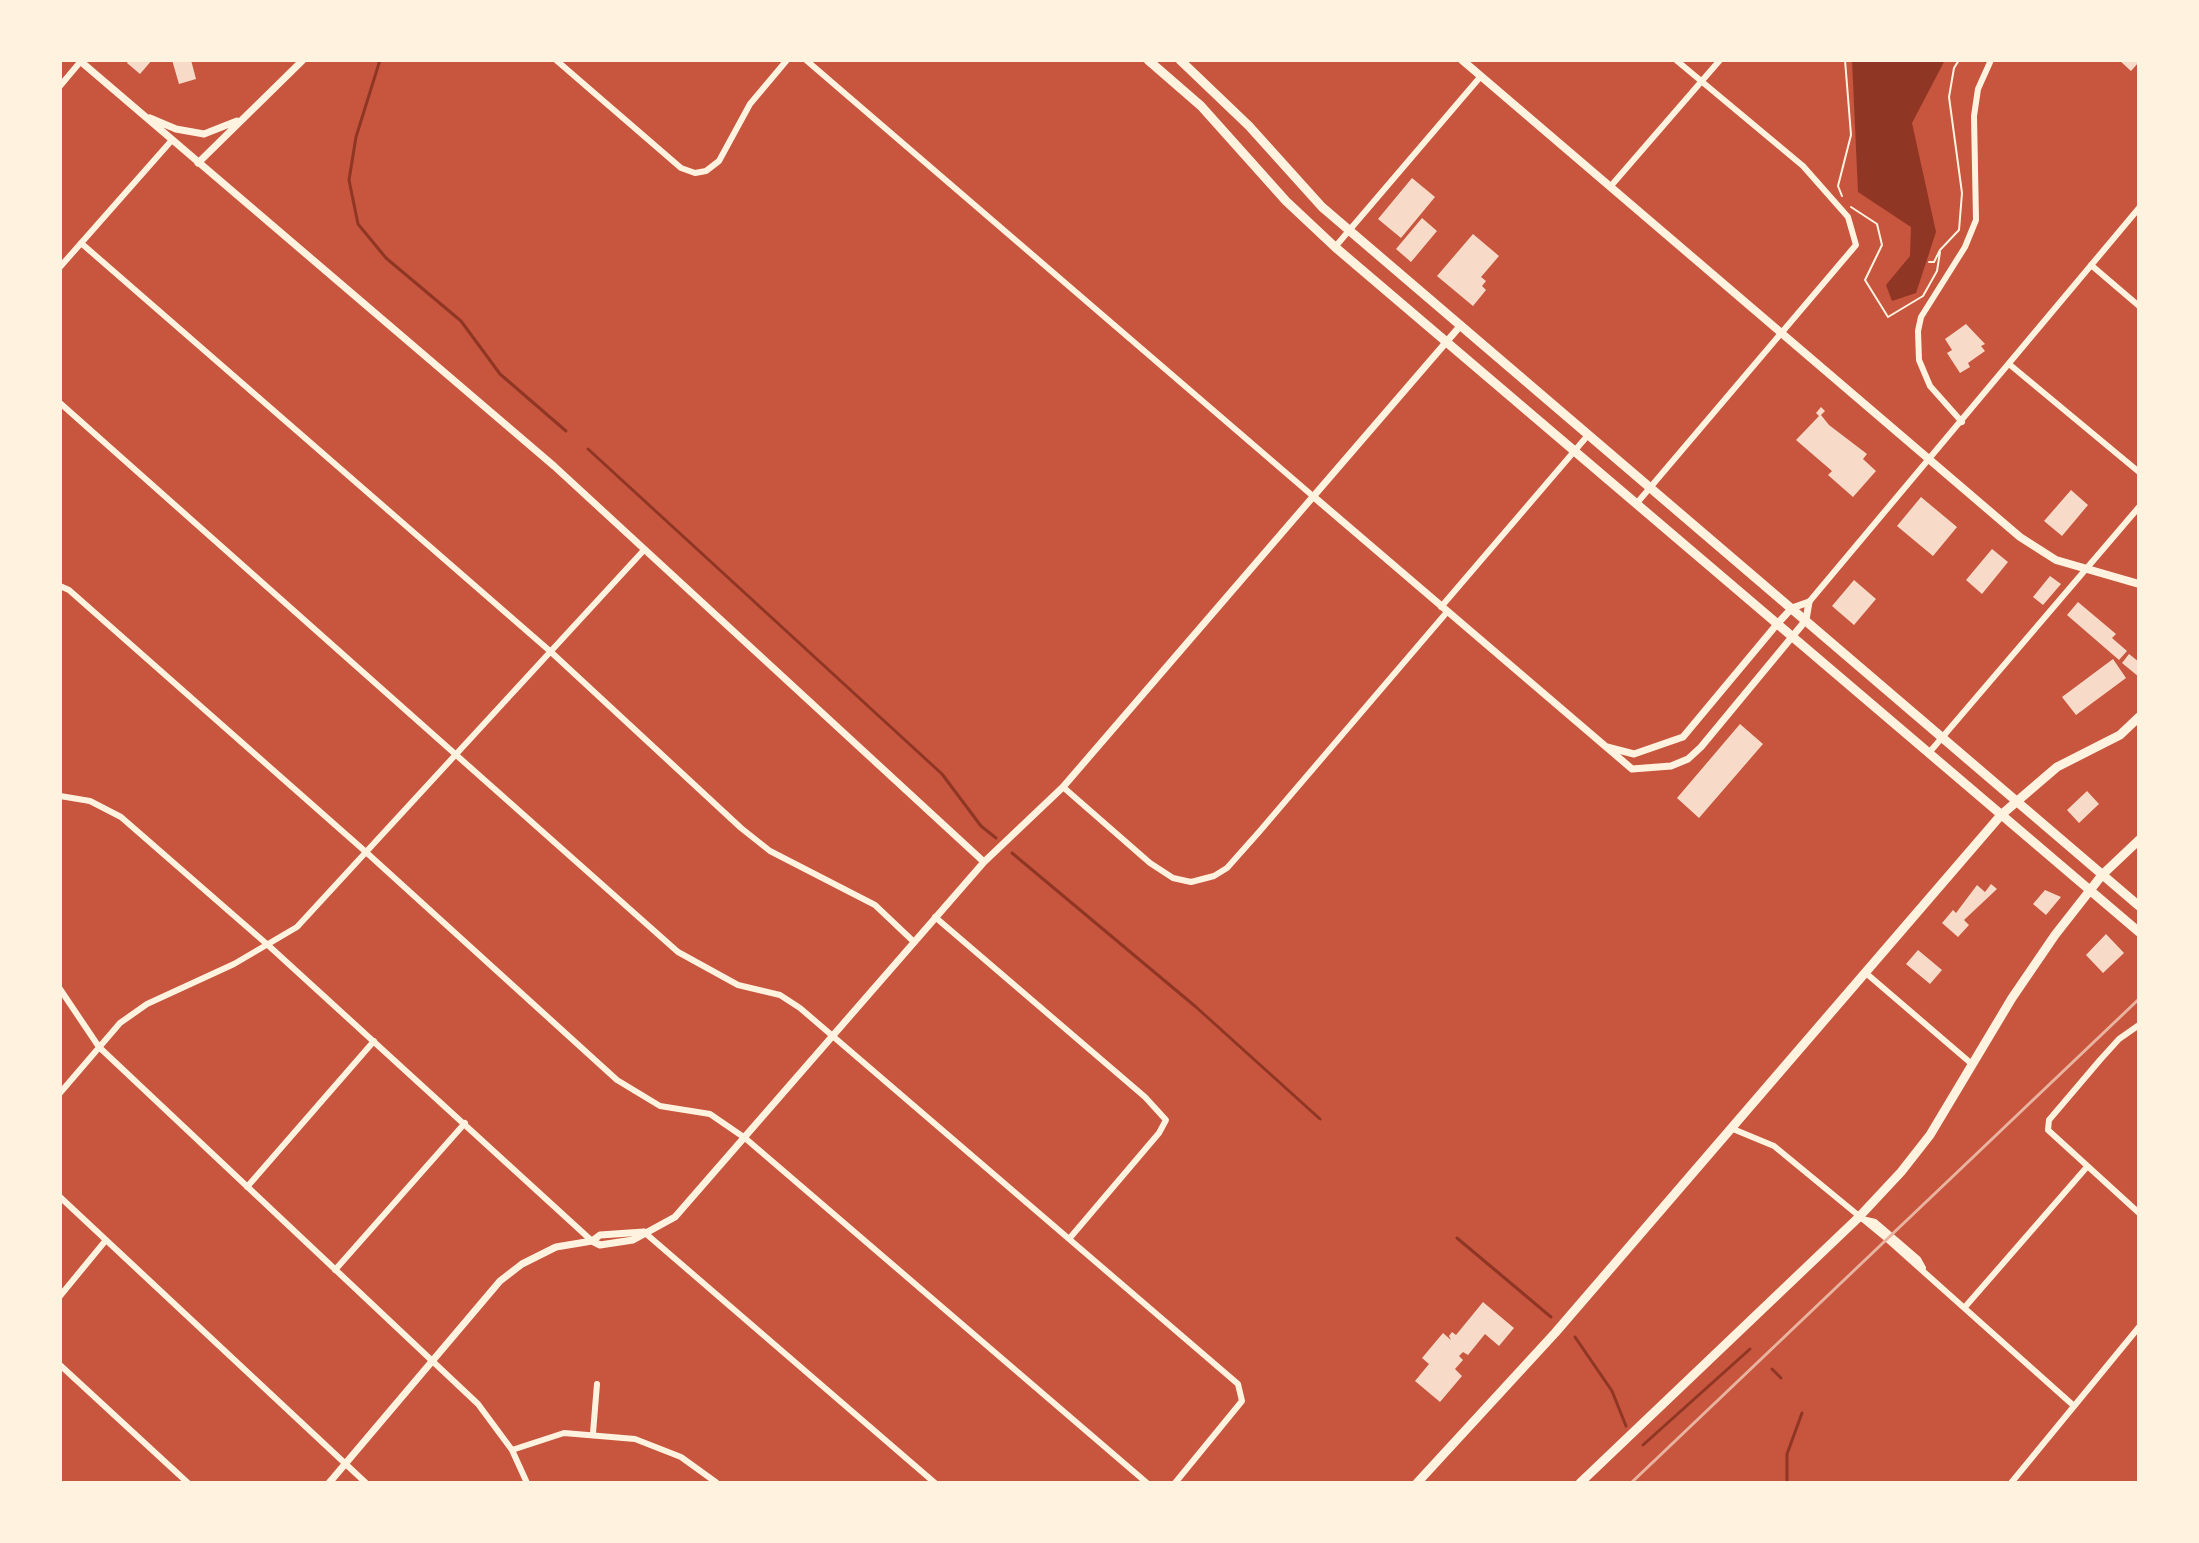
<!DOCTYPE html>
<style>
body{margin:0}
#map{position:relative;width:2199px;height:1543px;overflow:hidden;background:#c8553d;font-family:"Roboto Condensed",sans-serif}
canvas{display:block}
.frame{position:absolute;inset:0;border:62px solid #fff3e0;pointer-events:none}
</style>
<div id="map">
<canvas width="2199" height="1543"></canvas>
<div class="frame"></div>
</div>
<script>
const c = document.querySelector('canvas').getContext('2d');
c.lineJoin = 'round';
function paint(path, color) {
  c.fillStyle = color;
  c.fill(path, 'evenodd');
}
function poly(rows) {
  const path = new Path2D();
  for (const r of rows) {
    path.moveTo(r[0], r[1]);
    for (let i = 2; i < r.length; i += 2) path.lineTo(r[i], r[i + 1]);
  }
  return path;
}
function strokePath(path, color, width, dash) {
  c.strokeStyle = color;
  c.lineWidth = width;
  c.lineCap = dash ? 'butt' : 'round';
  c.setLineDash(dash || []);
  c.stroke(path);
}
paint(poly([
 [1852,60,1945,60,1912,123,1936,232,1916,293,1892,301,1886,285,1910,256,1911,227,1858,192]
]), '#8f3625');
strokePath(poly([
 [380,60,356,137,349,180,358,224,386,258,461,321,500,374,566,431],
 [588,449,942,774,981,826,996,838],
 [1012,853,1196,1007,1320,1119],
 [1457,1238,1551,1317],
 [1575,1337,1612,1391,1626,1426],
 [1772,1369,1781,1378],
 [1643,1445,1750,1349],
 [1787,1483,1787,1454,1802,1413]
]), '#8f3625', 3);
paint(poly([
 [129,60,152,60,140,74,127,63],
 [172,60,191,60,196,79,179,84],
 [2119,60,2139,60,2139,62,2131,71],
 [1412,178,1435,197,1401,238,1378,219],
 [1422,218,1437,231,1411,262,1396,249],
 [1473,234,1499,256,1481,277,1486,281,1482,286,1486,290,1473,306,1437,276],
 [1966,324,1985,344,1981,346,1985,351,1968,363,1970,367,1960,373,1947,353,1952,350,1945,339],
 [1821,407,1825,411,1821,415,1829,425,1867,454,1863,459,1876,471,1853,497,1828,475,1832,471,1796,440,1819,416,1816,413],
 [2071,490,2088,505,2062,536,2044,521],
 [1921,497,1957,527,1933,556,1897,526],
 [1992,549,2008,562,1982,594,1966,580],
 [2050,576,2061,584,2043,605,2033,597],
 [1854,580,1876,599,1854,625,1832,606],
 [2078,602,2116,634,2112,638,2127,651,2119,660,2067,615],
 [2129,654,2139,662,2139,677,2122,663],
 [2113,659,2126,678,2076,715,2062,697],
 [1740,724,1763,744,1699,818,1677,798],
 [2087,791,2099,804,2079,823,2067,810],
 [1991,884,1997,889,1964,920,1969,925,1958,937,1942,923,1953,910,1956,913,1977,885,1985,892],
 [2045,890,2061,897,2046,915,2033,904],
 [2106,934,2124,953,2103,973,2086,955],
 [1918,950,1942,970,1930,984,1906,964],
 [1483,1302,1514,1328,1499,1346,1485,1334,1468,1355,1463,1352,1459,1356,1463,1360,1455,1369,1462,1376,1440,1402,1415,1381,1429,1364,1422,1358,1443,1333,1451,1340,1449,1336,1452,1332,1456,1335]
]), '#f7dbc8');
strokePath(poly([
 [1842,196,1838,186,1851,135,1845,60],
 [1851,207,1877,224,1882,245,1865,280,1888,317,1923,296,1937,271,1940,252],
 [1929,262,1934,262,1940,250,1959,230,1962,193,1949,97,1954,68,1959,60]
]), '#fff3e0', 2);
strokePath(poly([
 [556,60,681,168,695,173,706,171,719,161,750,104,787,60],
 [806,60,1314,497],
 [60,86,81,61],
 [1610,187,1720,60],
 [81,243,551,652,741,828,770,851,875,905,914,942],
 [1335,247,1481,76],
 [2091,265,2139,306],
 [60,267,172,140],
 [2009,364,2139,472],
 [60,403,678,952,738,985,780,995,800,1008,1238,1384,1242,1401,1175,1483],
 [1962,422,1930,386,1919,360,1918,331,1921,317,1965,247,1976,220,1974,116,1978,89,1991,60],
 [1637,503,1856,245,1848,217,1803,166,1676,60],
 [60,586,69,590,367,853,617,1080,660,1106,710,1114,745,1138,1147,1483],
 [1809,602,2139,208],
 [1441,607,1589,434],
 [1928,754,2139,507],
 [1063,787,1150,863,1173,878,1191,882,1214,876,1227,868,1259,832,1447,612],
 [60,796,90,801,121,817,269,946,592,1241],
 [935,917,1145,1097,1166,1120,1159,1133,1069,1239],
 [1867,974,1973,1065],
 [60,989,99,1047,478,1404,512,1450,527,1483],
 [2139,1025,2119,1039,2100,1060,2049,1120,2048,1130,2139,1213],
 [60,1093,120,1023,147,1004,234,964,297,927,644,550],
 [1733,1129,1774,1146,1887,1239,2074,1406],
 [247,1187,374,1041],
 [60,1197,366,1483],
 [1862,1219,1875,1222,1918,1259,1923,1268],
 [644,1232,935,1483],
 [335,1270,465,1123],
 [60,1296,106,1240],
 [1965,1307,2086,1168],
 [60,1365,188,1483],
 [593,1433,597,1384],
 [512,1450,564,1433,635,1439,681,1457,717,1483],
 [2011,1483,2139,1327]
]), '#fff3e0', 6);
strokePath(poly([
 [79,60,554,466,984,862],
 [150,118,176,129,204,134,237,121],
 [198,163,303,60],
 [1314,497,1632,769,1671,766,1688,759,1701,747,1806,620,1809,602],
 [1607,747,1634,754,1683,737,1778,623,1792,608,1809,602],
 [592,1241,600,1245,633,1240,675,1217,984,862,1063,787,1461,325],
 [329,1483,500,1281,522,1264,556,1247,592,1241,600,1235,644,1232]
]), '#fff3e0', 7);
strokePath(poly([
 [1462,60,2020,537,2056,560,2139,584]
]), '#fff3e0', 8);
strokePath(poly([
 [1148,60,1201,106,1286,201,1335,247,2139,932],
 [1180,60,1249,126,1322,207,2139,906],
 [1417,1483,1555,1333,2001,815,2057,767,2120,735,2139,717],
 [1580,1483,1858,1218,1901,1172,1930,1135,2012,998,2055,935,2102,875,2139,840]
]), '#fff3e0', 9);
strokePath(poly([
 [1631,1483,2139,999]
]), '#e9b49f', 3);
</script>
